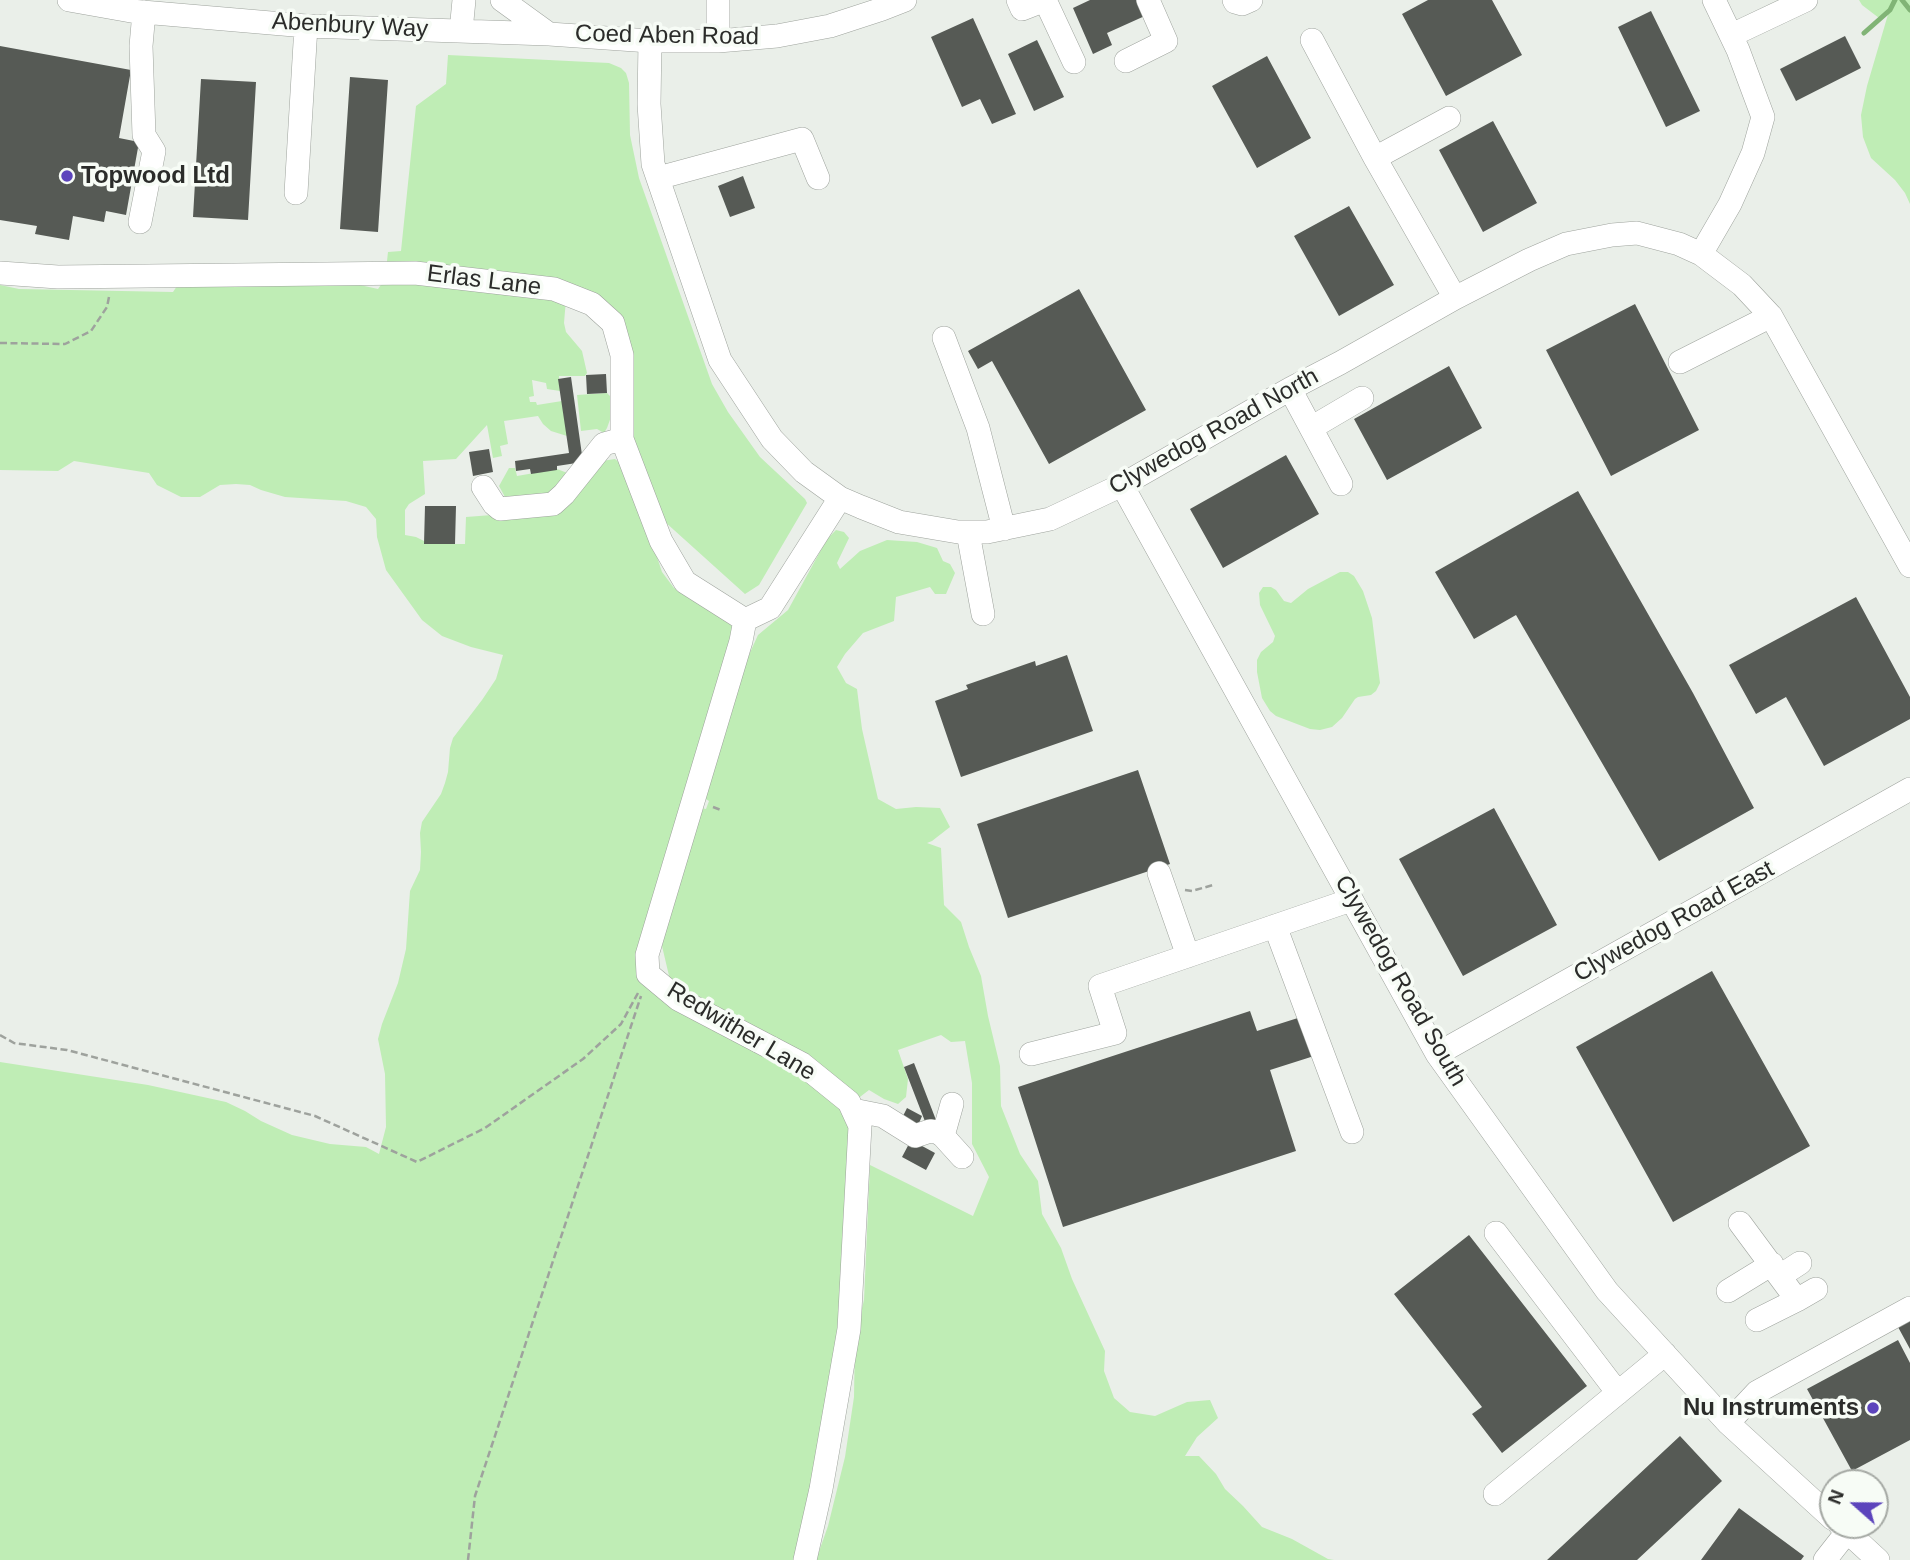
<!DOCTYPE html>
<style>
body{margin:0}
#map{position:relative;width:1910px;height:1560px;overflow:hidden;background:#eaefe9;font-family:Helvetica,sans-serif}
canvas{display:block}
.north{position:absolute;left:1819px;top:1469px;width:70px;height:70px;box-sizing:border-box;background:#f7fcf6;border:2px solid #a5a9a4;border-radius:50%;rotate:291deg;font-size:19px;font-weight:700;line-height:28px;text-align:center;color:#2b2c2a}
.north::after{content:'';display:block;margin:auto;width:24px;height:32px;background:#5c44bc;clip-path:polygon(50% 0,100% 100%,50% 72%,0 100%)}
</style>
<div id="map">
<canvas width="1910" height="1560"></canvas>
<div class="north">N</div>
</div>
<script>
const c = document.querySelector('canvas').getContext('2d');
c.lineJoin = 'round';
function paint(path, color) {
  c.fillStyle = color;
  c.fill(path, 'evenodd');
}
function poly(rows) {
  const path = new Path2D();
  for (const r of rows) {
    path.moveTo(r[0], r[1]);
    for (let i = 2; i < r.length; i += 2) path.lineTo(r[i], r[i + 1]);
  }
  return path;
}
function strokePath(path, color, width, dash) {
  c.strokeStyle = color;
  c.lineWidth = width;
  c.lineCap = dash ? 'butt' : 'round';
  c.setLineDash(dash || []);
  c.stroke(path);
}
function drawText(font, color, halo, rows, align = 'center') {
  c.font = font + ' Helvetica,sans-serif';
  c.lineWidth = 7;
  c.setLineDash([]);
  c.textBaseline = 'middle';
  c.strokeStyle = halo;
  c.fillStyle = color;
  for (const [text, x, y, turn = 0] of rows) {
    c.save();
    c.translate(x, y);
    c.rotate((+turn || 0) * Math.PI / 180);
    c.textAlign = isNaN(turn) ? turn : align;
    if (halo) c.strokeText(text, 0, 0);
    c.fillText(text, 0, 0);
    c.restore();
  }
}
paint(poly([
 [1859,0,1910,0,1910,204,1905,193,1895,180,1871,158,1863,137,1861,115,1867,86,1889,11,1879,18,1862,5],
 [448,55,609,63,621,68,626,73,629,83,630,135,639,178,712,384,728,412,760,457,805,499,807,503,759,585,745,594,664,521,629,438,619,318,566,299,564,323,566,332,582,351,587,373,585,376,559,376,560,391,547,389,546,383,532,380,534,396,529,397,530,402,536,402,537,405,562,401,567,436,551,431,543,424,538,416,504,421,508,444,500,446,502,456,493,458,487,425,456,459,423,461,425,494,409,504,405,510,405,535,416,537,424,541,425,544,465,544,466,517,557,510,602,461,615,459,628,470,662,572,674,588,725,616,733,628,644,973,797,1069,847,1108,854,1138,838,1352,798,1560,0,1560,0,1062,148,1085,226,1102,245,1111,261,1121,292,1135,330,1144,366,1147,379,1154,386,1127,385,1074,378,1039,382,1024,398,983,406,949,410,891,420,870,421,852,420,833,422,822,441,794,445,783,448,772,450,748,453,738,482,700,496,679,503,655,471,647,442,636,422,620,386,570,377,537,376,519,366,507,346,501,285,497,261,490,250,485,236,484,220,485,200,497,181,497,157,485,149,473,74,461,58,471,0,470,0,285,19,289,173,292,177,286,333,279,378,289,385,279,388,252,401,251,416,106,446,84],
 [607,393,614,400,612,414,607,428,604,433,597,429,581,431,577,395],
 [509,468,515,468,517,476,557,469,570,474,552,495,505,497,499,486],
 [836,530,844,532,849,538,837,563,840,569,860,551,887,540,917,542,937,548,943,561,950,564,955,573,946,594,935,594,930,587,896,597,894,621,863,633,845,654,837,667,846,683,857,689,862,729,878,799,896,809,916,807,940,808,950,827,932,841,927,843,941,848,944,905,961,922,969,947,981,976,988,1016,1000,1066,1001,1106,1020,1154,1038,1181,1042,1214,1061,1248,1072,1279,1105,1351,1104,1371,1114,1398,1130,1412,1155,1416,1187,1402,1210,1400,1218,1418,1197,1437,1185,1456,1199,1456,1216,1474,1225,1489,1243,1506,1262,1527,1292,1539,1328,1559,1334,1560,816,1560,828,1526,845,1457,854,1397,855,1337,864,1300,870,1165,973,1216,989,1177,972,1144,972,1083,965,1041,951,1042,941,1035,898,1050,908,1079,906,1097,898,1104,884,1099,869,1090,856,1100,713,1011,670,980,662,946,665,927,701,808,706,809,709,801,704,798,743,668,758,635,788,610,827,539],
 [1340,572,1348,572,1354,576,1363,591,1372,618,1380,683,1376,691,1371,695,1358,697,1355,699,1342,718,1332,727,1320,730,1310,729,1276,716,1270,711,1262,698,1257,672,1257,660,1261,652,1273,642,1275,636,1260,605,1259,593,1263,587,1271,587,1276,590,1284,601,1291,603,1308,589]
]), '#bfedb5');
strokePath(poly([
 [1902,0,1910,10],
 [1864,33,1890,10,1895,0]
]), '#81b476', 5);
paint(poly([
 [1090,0,1141,0,1147,15,1107,33,1112,45,1093,54,1073,8],
 [1428,0,1492,0,1522,55,1446,96,1402,14],
 [1651,11,1700,111,1666,127,1618,27],
 [973,18,1016,114,992,124,980,99,962,107,931,37],
 [1845,36,1861,68,1796,101,1780,69],
 [1037,40,1064,97,1034,111,1008,54],
 [0,46,131,70,119,138,139,142,126,215,106,211,104,222,73,216,69,240,35,234,37,226,0,220],
 [1267,56,1311,138,1257,168,1212,86],
 [350,77,388,80,378,232,340,229],
 [201,79,256,82,248,220,193,217],
 [1493,121,1537,203,1483,232,1439,150],
 [743,176,755,208,730,217,718,186],
 [1349,206,1394,285,1339,316,1294,236],
 [1079,289,1146,410,1049,464,992,361,978,369,968,351],
 [1635,304,1699,430,1611,476,1546,350],
 [1449,366,1482,428,1387,480,1354,419],
 [606,374,607,393,587,394,586,375],
 [571,377,583,462,557,466,557,470,531,474,530,469,516,471,515,461,569,453,558,379],
 [489,449,493,472,473,476,469,452],
 [1286,455,1319,514,1223,568,1190,509],
 [1578,491,1693,693,1754,808,1659,861,1516,615,1474,639,1435,572],
 [425,506,456,506,455,544,424,544],
 [1856,597,1910,697,1910,719,1824,766,1786,697,1756,714,1729,665],
 [1067,655,1093,731,961,777,935,701,968,689,966,685,1035,661,1036,666],
 [1138,770,1170,864,1008,918,977,824],
 [1494,808,1557,925,1463,976,1399,859],
 [1712,971,1810,1146,1673,1222,1576,1047],
 [1250,1011,1257,1031,1301,1017,1314,1056,1270,1070,1296,1151,1063,1227,1018,1087],
 [914,1063,936,1120,926,1124,904,1067],
 [907,1108,922,1116,917,1128,901,1120],
 [911,1140,935,1153,926,1170,902,1157],
 [1469,1235,1587,1386,1502,1453,1472,1414,1482,1407,1394,1294],
 [1910,1320,1910,1349,1898,1327],
 [1898,1340,1910,1363,1910,1440,1852,1471,1807,1389],
 [1680,1436,1722,1481,1637,1560,1547,1560],
 [1739,1508,1804,1556,1801,1560,1701,1560]
]), '#565a55');
const minor = poly([
 [69,0,131,11,306,26,549,34,650,41,718,41,777,36,830,26,882,9,905,0],
 [502,0,549,34],
 [1018,0,1022,9,1045,0,1074,62],
 [1234,0,1235,2,1242,4,1251,0],
 [461,31,464,0],
 [1732,35,1806,0],
 [1312,40,1375,158,1455,298],
 [650,41,649,104,653,164,720,360,772,439,804,472,840,498,861,507,899,522,958,532,987,532,1050,519,1122,485,1290,389,1340,363,1455,298,1529,260,1566,244,1612,235,1637,233,1679,244,1701,254,1742,285,1771,316,1910,566],
 [718,41,718,0],
 [1126,61,1166,41,1148,0],
 [1375,158,1449,118],
 [658,178,802,139,818,178],
 [296,193,306,26],
 [140,222,154,151,144,135,141,46,144,12],
 [1701,254,1730,204,1753,153,1763,117,1738,50,1714,0],
 [0,273,58,277,415,273,554,289,592,304,613,323,622,355,622,439,661,541,685,582,745,620],
 [944,338,978,428,1004,529],
 [1680,362,1771,316],
 [1290,389,1341,484],
 [1311,428,1362,398],
 [1122,485,1437,1054,1607,1291,1728,1423,1833,1519],
 [483,487,494,504,500,509,553,504,564,494,604,444,622,439],
 [968,533,983,614],
 [1159,873,1188,956],
 [1275,926,1352,1132],
 [1031,1054,1115,1033,1100,986,1351,900],
 [1437,1054,1910,789],
 [853,1110,883,1116,915,1136,930,1131,937,1132,943,1136,962,1157],
 [943,1136,952,1104],
 [1740,1223,1797,1300,1757,1320],
 [1496,1233,1618,1393],
 [1780,1276,1800,1263],
 [1728,1291,1772,1264],
 [1797,1300,1816,1289],
 [1728,1423,1757,1392,1910,1308],
 [1495,1494,1665,1354],
 [1840,1525,1878,1560],
 [805,1560,821,1489,849,1329,860,1126,849,1102,802,1064,678,999,648,974,647,955,741,641,745,620,770,608,840,498],
 [1825,1560,1847,1532]
]);
strokePath(minor, '#9ea39d', 24);
strokePath(poly([
 [0,343,65,344,91,331,107,307,109,297],
 [713,807,721,810],
 [1185,890,1192,891,1213,885],
 [0,1035,14,1043,67,1050,315,1116,417,1162,485,1128,583,1059,621,1024,638,993],
 [468,1560,475,1496,641,996]
]), '#9ea29d', 2.5, [7, 3.5]);
strokePath(minor, '#fff', 23);
for (const [x, y, r, color] of [
 [67,176,7,"#5c44bc"],
 [1873,1408,7,"#5c44bc"]
]) {
  const dot = new Path2D();
  dot.arc(x, y, r, 0, 2 * Math.PI);
  c.fillStyle = color;
  c.fill(dot);
  strokePath(dot, '#f7fcf6', 2.5);
}
drawText('24px', '#2b2c2a', '#f7fcf6', [
 ["Abenbury Way",350,26,3],
 ["Coed Aben Road",667,36,1],
 ["Erlas Lane",484,281,7],
 ["Clywedog Road North",1214,432,-29],
 ["Clywedog Road East",1674,922,-29],
 ["Clywedog Road South",1400,981,60],
 ["Redwither Lane",741,1032,31]
]);
drawText('bold 24px', '#2b2c2a', '#f7fcf6', [
 ["Topwood Ltd",81,176],
 ["Nu Instruments",1859,1408,"right"]
], 'left');
</script>
